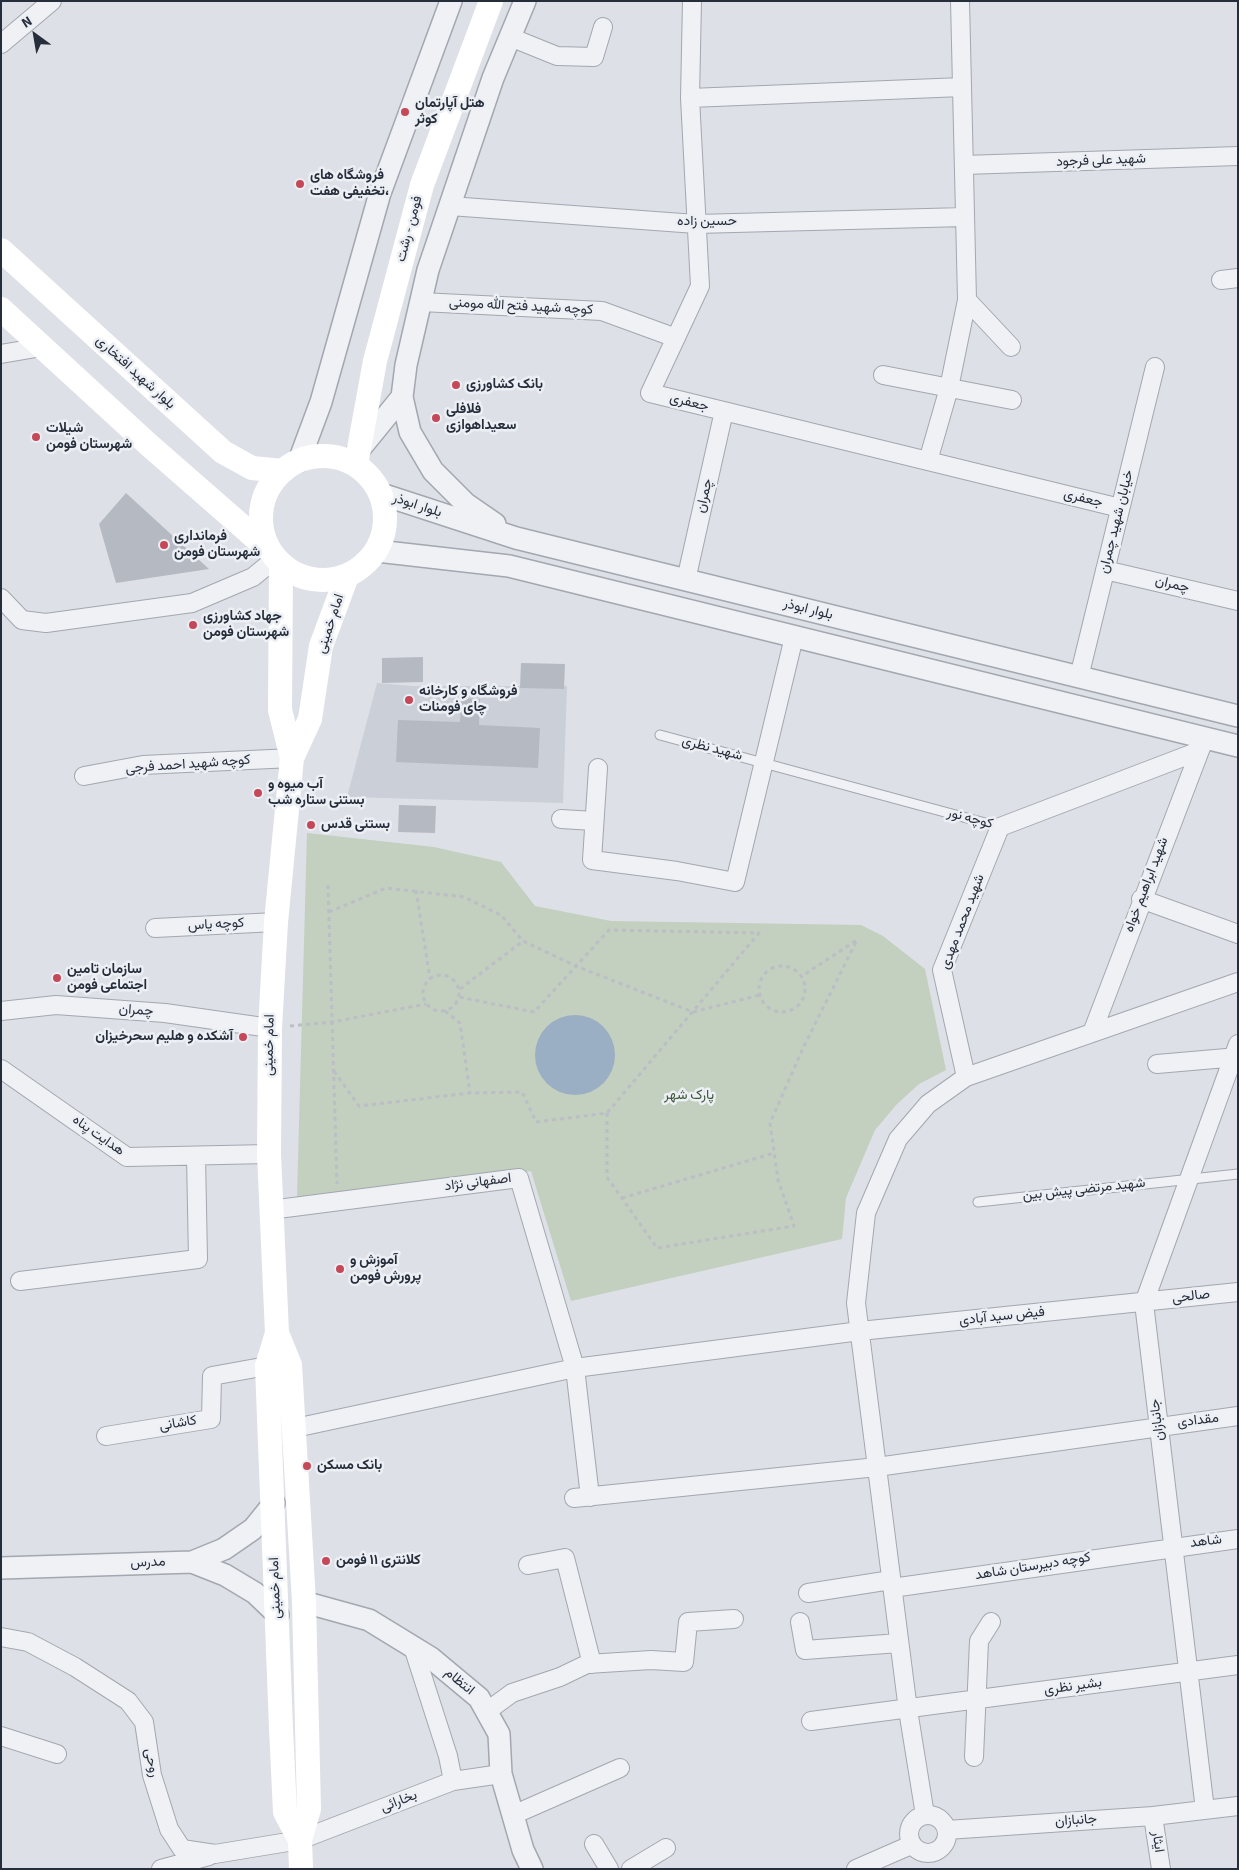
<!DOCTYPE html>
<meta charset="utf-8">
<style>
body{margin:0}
#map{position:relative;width:1239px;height:1870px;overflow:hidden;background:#dde0e6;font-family:"Source Sans 3",sans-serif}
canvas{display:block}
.frame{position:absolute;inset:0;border:2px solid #272e3b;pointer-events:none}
.north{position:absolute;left:10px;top:10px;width:50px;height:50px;-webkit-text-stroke:4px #eceff4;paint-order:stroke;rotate:328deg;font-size:14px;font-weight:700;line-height:20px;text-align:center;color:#272e3b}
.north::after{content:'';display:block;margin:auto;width:18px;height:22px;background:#272e3b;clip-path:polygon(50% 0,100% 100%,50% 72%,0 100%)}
</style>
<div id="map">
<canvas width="1239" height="1870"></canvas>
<div class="frame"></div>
<div class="north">N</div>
</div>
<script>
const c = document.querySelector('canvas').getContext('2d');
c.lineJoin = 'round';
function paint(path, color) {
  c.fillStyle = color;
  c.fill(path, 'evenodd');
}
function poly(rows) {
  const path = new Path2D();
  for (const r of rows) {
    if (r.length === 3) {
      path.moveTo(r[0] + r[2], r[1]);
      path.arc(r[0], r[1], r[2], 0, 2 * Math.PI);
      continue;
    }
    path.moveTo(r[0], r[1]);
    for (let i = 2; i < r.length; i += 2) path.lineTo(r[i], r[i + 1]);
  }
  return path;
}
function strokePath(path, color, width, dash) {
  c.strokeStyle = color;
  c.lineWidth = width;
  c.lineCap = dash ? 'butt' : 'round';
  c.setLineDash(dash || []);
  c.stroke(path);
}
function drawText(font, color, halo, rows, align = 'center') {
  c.font = font + ' "Source Sans 3",Vazirmatn,sans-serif';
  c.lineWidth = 5;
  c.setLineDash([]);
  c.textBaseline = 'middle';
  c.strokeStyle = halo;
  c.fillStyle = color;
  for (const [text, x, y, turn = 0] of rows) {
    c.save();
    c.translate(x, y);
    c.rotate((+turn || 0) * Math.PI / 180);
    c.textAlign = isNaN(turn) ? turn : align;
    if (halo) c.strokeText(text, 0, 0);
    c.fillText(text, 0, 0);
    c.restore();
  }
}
paint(poly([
 [377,683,413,686,567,686,563,803,347,797]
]), '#cbcfd7');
paint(poly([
 [307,833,434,847,501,862,535,906,611,921,861,925,883,936,925,969,946,1070,919,1084,897,1104,875,1130,846,1198,842,1239,571,1301,531,1171,377,1192,297,1197]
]), '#c3cfbf');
paint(poly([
 [575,1055,40]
]), '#9aaec4');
paint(poly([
 [126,493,209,569,116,583,99,524],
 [423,657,423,682,382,683,382,658],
 [521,663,565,664,564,689,520,688],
 [461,698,480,699,479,725,540,728,538,768,396,762,398,720,460,722],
 [399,805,436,806,435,833,398,832]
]), '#b5b9c2');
const service = poly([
 [660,735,1000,827],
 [978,1202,1238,1174]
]);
const minor = poly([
 [692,1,690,98,700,286,650,393,1120,508],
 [510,37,557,56,594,57,603,27],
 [1,44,52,1],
 [690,98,962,87],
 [964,165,1238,156],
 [450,206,696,224,965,217],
 [1221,280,1238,278],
 [967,300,1011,347],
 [421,302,602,311,676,338],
 [1,354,42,347],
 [883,375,1012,400],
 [928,461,949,388,967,300,960,1],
 [1105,570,1238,601],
 [686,580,724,411],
 [1,598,22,620,46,623,192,603,253,577,275,559],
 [1079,677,1155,367],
 [598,768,592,860,677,871,735,882,794,637],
 [84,776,143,765,292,758],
 [561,819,594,821],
 [1141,899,1238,934],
 [155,928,276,922],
 [1,1011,56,1005,165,1013,270,1028],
 [1092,1033,1202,745],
 [1157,1064,1238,1057],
 [1,1069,127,1157,269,1154],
 [966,1077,942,970,1000,827,1199,751],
 [270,1210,519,1178,575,1368,590,1497],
 [20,1281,198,1259,196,1156],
 [295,1428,575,1368,860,1331,1238,1292],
 [106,1436,211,1419,212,1376,267,1366],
 [574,1498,877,1467,1238,1416],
 [528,1565,565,1558,592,1664],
 [892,1588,1238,1539],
 [808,1593,891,1580],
 [800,1622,805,1650,899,1643],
 [1,1637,28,1642,75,1667,128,1701,144,1722,152,1775,169,1829,182,1849,215,1854,300,1840,453,1781,501,1774],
 [413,1647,448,1756,453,1781],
 [486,1712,512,1693,560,1677,587,1664,651,1660,684,1662,688,1622,734,1619],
 [811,1721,1238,1665],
 [1,1736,57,1754],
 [974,1757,979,1641,991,1622],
 [1205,1810,1144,1303,1238,1044],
 [513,1815,620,1768],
 [925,1815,908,1710,856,1303,866,1213,898,1139,928,1104,966,1077,1238,982],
 [928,1834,19],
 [1153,1816,1161,1869],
 [947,1830,1153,1816,1238,1806],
 [594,1844,609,1869],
 [161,1869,209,1856],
 [631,1869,666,1848],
 [856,1869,911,1845]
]);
const tertiary = poly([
 [402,397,410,432,433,471,466,504,495,524],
 [358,451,402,397,406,365,428,270,493,78,525,1],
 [299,461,321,402,380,193,451,1],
 [381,494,516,538,1238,716],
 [377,551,509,566,1238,746],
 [192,1562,225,1575,255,1593,278,1615],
 [1,1568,192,1562,224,1549,253,1529,274,1503],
 [304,1602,369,1620,431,1658,479,1698,499,1734,501,1774,523,1850,532,1869]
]);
strokePath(service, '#a3a7af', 11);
strokePath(minor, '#a3a7af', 20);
strokePath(tertiary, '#a3a7af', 24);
strokePath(poly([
 [328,885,337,1184],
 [416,890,430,979],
 [329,912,386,888,464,897,501,915,523,941,576,966,693,1012,760,995],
 [782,989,23],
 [441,993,18],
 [460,989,523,941],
 [445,1011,460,1023,470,1093],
 [290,1026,332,1022,426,1004],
 [334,1071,359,1106,470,1093,522,1092,536,1122,607,1113,759,933,609,930,534,1012,459,997],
 [607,1113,607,1177,657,1248,794,1226,778,1180,770,1123,804,1046,857,940,802,976],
 [622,1198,774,1153]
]), '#bbbec5', 3, [4, 4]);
strokePath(service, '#eff1f5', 9);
strokePath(minor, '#eff1f5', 18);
strokePath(tertiary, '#eff1f5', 21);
strokePath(poly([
 [1,250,223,452,252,468,283,471],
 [1,309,149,445,268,549],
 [323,518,62],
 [356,465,375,361,422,185,491,1],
 [281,564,280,710,292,758,276,922,270,1028,269,1154,277,1333,290,1365,304,1602,309,1809,300,1840,301,1869],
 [292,758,310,719,321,646,347,576],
 [277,1333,267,1366,281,1728,285,1812,300,1840]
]), '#fff', 24);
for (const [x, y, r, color] of [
 [405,112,5,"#c54859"],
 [300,184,5,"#c54859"],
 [456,385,5,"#c54859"],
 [436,418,5,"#c54859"],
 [36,437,5,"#c54859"],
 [164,545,5,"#c54859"],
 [193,625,5,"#c54859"],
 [409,700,5,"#c54859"],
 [258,793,5,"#c54859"],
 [311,825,5,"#c54859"],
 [57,978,5,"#c54859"],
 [243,1037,5,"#c54859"],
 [340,1269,5,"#c54859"],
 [307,1466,5,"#c54859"],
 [326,1561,5,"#c54859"]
]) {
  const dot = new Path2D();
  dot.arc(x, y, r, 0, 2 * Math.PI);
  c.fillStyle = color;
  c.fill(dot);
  strokePath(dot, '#eceff4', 2);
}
drawText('bold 14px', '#272e3b', '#eceff4', [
 ["هتل آپارتمان",415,104],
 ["کوثر",415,120],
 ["فروشگاه های",310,176],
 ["تخفیفی هفت،",310,192],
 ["بانک کشاورزی",466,385],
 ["فلافلی",446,410],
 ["سعیداهوازی",446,426],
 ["شیلات",46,429],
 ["شهرستان فومن",46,445],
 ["فرمانداری",174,537],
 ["شهرستان فومن",174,553],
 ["جهاد کشاورزی",203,617],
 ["شهرستان فومن",203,633],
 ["فروشگاه و کارخانه",419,692],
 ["چای فومنات",419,708],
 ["آب میوه و",268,785],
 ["بستنی ستاره شب",268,801],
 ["بستنی قدس",321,825],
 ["سازمان تامین",67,970],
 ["اجتماعی فومن",67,986],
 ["آشکده و هلیم سحرخیزان",233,1037,"right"],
 ["آموزش و",350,1261],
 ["پرورش فومن",350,1277],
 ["بانک مسکن",317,1466],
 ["کلانتری ۱۱ فومن",336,1561]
], 'left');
drawText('14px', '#272e3b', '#eceff4', [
 ["شهید علی فرجود",1101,161,-2],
 ["حسین زاده",707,222],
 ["فومن - رشت",410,229,-75],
 ["کوچه شهید فتح الله مومنی",521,307,3],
 ["بلوار شهید افتخاری",135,373,42],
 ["جعفری",689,403,14],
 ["چمران",705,496,-77],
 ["جعفری",1083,499,14],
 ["بلوار ابوذر",417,506,18],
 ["خیابان شهید چمران",1117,522,-76],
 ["چمران",1172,585,13],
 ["بلوار ابوذر",808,610,14],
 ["امام خمینی",331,624,-72],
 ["شهید نظری",712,749,15],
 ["کوچه شهید احمد فرجی",188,765,-4],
 ["کوچه نور",970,819,15],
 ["شهید ابراهیم خواه",1147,885,-69],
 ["شهید محمد مهدی",963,922,-69],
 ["کوچه یاس",216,925,-3],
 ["چمران",136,1011,4],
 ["امام خمینی",270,1045,-89],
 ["هدایت پناه",98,1136,35],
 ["اصفهانی نژاد",478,1183,-7],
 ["شهید مرتضی پیش بین",1084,1190,-6],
 ["صالحی",1191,1297,-7],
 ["فیض سید آبادی",1002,1317,-6],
 ["جانبازان",1158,1420,-97],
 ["مقدادی",1198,1421,-7],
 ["کاشانی",178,1424,-9],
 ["شاهد",1206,1542,-7],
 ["مدرس",148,1563,-2],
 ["کوچه دبیرستان شاهد",1033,1567,-9],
 ["امام خمینی",276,1588,-92],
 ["انتظام",459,1682,40],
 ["بشیر نظری",1073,1687,-8],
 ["روحی",151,1763,79],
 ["بخارائی",399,1802,-21],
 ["جانبازان",1076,1821,-4],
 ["ایثار",1157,1842,82]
]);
drawText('14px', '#3b5636', '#eceff4', [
 ["پارک شهر",689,1096]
]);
</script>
